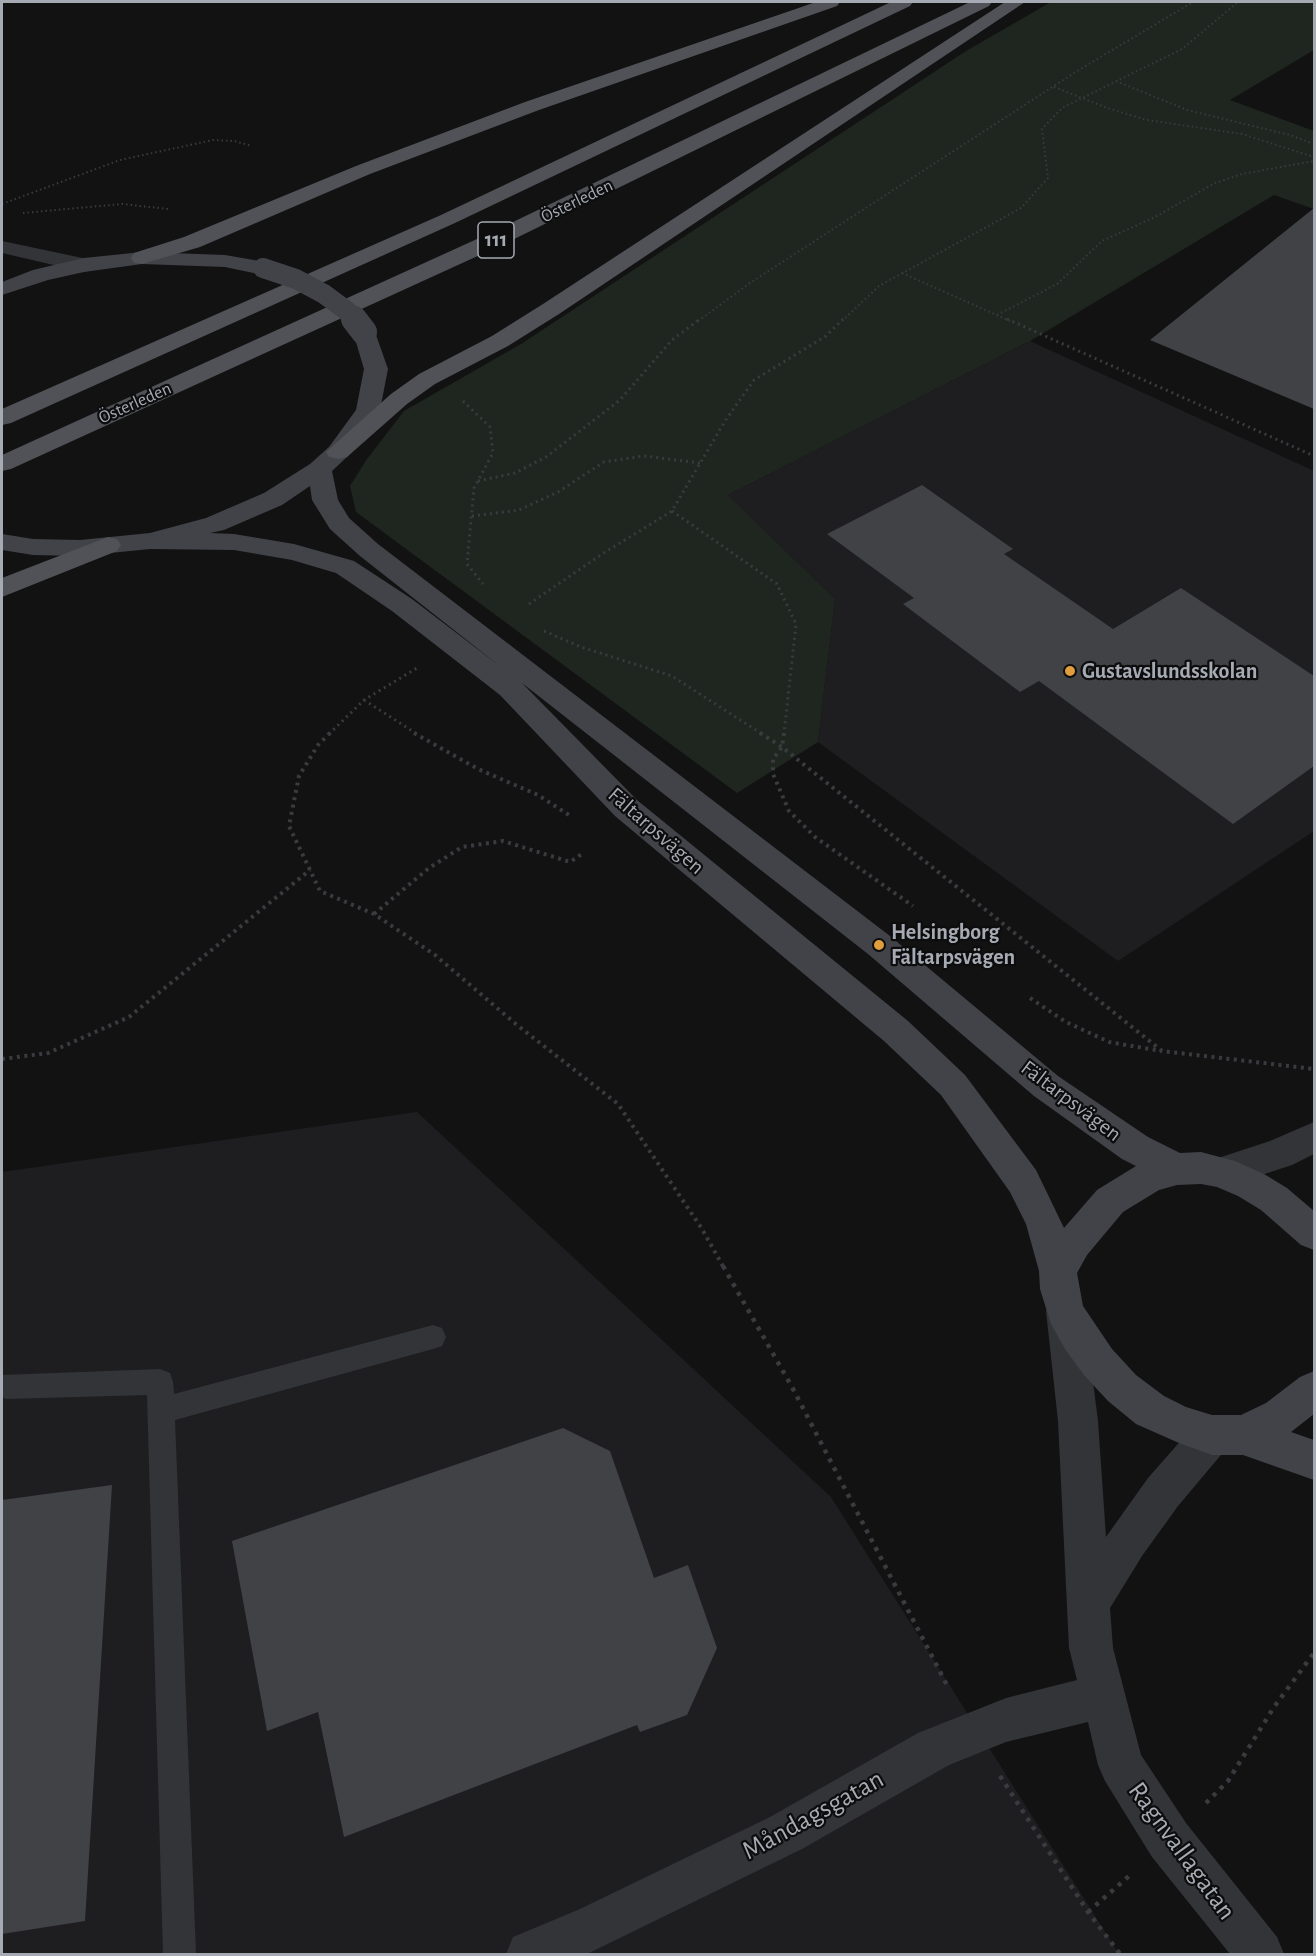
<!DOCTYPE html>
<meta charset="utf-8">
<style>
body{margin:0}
#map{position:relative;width:1316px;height:1956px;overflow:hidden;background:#121213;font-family:"Alegreya Sans",sans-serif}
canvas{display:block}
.frame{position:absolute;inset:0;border:3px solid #a5aab3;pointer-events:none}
</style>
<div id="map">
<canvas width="1316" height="1956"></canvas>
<div class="frame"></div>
</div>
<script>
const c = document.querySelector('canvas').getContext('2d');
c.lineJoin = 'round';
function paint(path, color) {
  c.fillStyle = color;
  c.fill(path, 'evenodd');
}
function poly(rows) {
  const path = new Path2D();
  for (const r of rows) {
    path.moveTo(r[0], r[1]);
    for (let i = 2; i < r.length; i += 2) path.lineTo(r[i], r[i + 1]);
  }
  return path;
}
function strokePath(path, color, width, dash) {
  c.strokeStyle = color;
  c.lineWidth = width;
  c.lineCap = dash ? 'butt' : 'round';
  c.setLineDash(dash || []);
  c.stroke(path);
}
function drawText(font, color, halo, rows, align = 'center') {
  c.font = font + ' "Alegreya Sans",sans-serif';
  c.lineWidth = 4.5;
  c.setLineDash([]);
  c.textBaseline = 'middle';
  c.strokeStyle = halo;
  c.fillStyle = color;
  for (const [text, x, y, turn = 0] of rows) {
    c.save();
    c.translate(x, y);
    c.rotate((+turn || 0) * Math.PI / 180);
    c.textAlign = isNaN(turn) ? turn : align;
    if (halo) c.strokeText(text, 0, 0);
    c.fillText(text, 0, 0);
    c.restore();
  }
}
paint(poly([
 [1030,341,1314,471,1314,831,1118,961,818,742,835,599,728,495],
 [417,1112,831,1497,1119,1954,2,1954,2,1172]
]), '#1e1e20');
paint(poly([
 [1051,2,1314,2,1314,50,1230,100,1314,131,1314,209,1274,195,1030,341,728,495,835,599,818,742,737,793,356,512,350,486,367,459,404,411,521,344,966,51]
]), '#1f261f');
paint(poly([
 [1314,208,1314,409,1150,340],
 [922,485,1013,549,1004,554,1113,629,1181,588,1314,676,1314,766,1233,824,1039,681,1020,692,903,604,914,598,827,534],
 [563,1428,610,1451,654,1578,688,1565,717,1648,687,1715,640,1732,637,1725,344,1837,318,1712,267,1731,232,1541],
 [112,1485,85,1921,2,1934,2,1500]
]), '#414246');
strokePath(poly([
 [1116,81,1187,110,1290,135,1314,144],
 [1054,87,1110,109,1147,120,1242,134,1314,157],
 [2,204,120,160,213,140,234,141,252,146],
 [23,213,122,204,168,209],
 [902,273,1010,321],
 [997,315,1057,284,1102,241,1155,217,1215,183,1242,174,1314,161],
 [698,321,750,283,1077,71,1193,2],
 [842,321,879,286,1021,208,1048,178,1042,129,1062,108,1182,49,1238,2]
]), '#393b3f', 2, [1.5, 3]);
strokePath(poly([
 [1007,319,1314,456],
 [463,401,490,427,493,453,474,488,467,564,483,584],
 [478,481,515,473,546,457,620,400,672,340,700,319],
 [672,511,777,584,796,624,784,734],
 [472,516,519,510,558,492,604,462,644,456,700,463],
 [529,604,602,554,672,511,725,421,754,380,826,336,843,319],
 [544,631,581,647,672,676,762,734],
 [364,700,417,734],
 [329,734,364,700,417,668]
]), '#393b3f', 3, [2, 4]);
strokePath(poly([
 [330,733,318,745,299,776,289,826,320,891,374,914,435,955,517,1025,618,1104,702,1229,724,1268],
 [414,733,478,769,538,795,572,817],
 [760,733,782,747,1162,1051,1314,1069],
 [784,733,782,747,773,759,773,774,789,811,815,837,913,906],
 [374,914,429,868,462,847,503,841,570,862,582,854],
 [1030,998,1066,1022,1109,1042,1161,1051],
 [2,1059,48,1053,129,1017,310,870]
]), '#393b3f', 4, [3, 4.5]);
strokePath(poly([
 [723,1266,792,1387,949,1689],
 [1000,1776,1088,1912,1120,1954],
 [1206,1803,1228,1781,1274,1707,1314,1653],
 [1088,1912,1129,1876]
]), '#393b3f', 4.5, [4, 6]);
paint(poly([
 [433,1325,442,1328,446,1337,442,1346,433,1349,175,1420,196,1954,163,1954,147,1395,6,1399,2,1397,2,1375,160,1369,170,1373,173,1382,174,1394,433,1325]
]), '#333438');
paint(poly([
 [1314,1122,1314,1154,1292,1165,1222,1188,1209,1183,1204,1172,1209,1161,1270,1141,1314,1122],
 [1065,1293,1079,1298,1084,1311,1098,1421,1106,1537,1148,1478,1198,1421,1212,1415,1226,1421,1232,1435,1226,1449,1178,1506,1142,1556,1110,1608,1113,1648,1141,1755,1186,1823,1277,1937,1284,1954,1230,1954,1152,1857,1105,1781,1098,1765,1088,1722,1006,1742,949,1765,802,1849,587,1954,506,1954,513,1937,580,1909,770,1817,918,1733,1006,1698,1077,1680,1069,1648,1058,1421,1046,1311,1051,1298,1065,1293]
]), '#333438');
paint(poly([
 [2,241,92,260,95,265,92,270,84,272,2,253,2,241]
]), '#333438');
paint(poly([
 [142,252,225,255,271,263,274,268,271,273,263,275,225,267,142,264,84,272,48,280,2,295,2,282,33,270,84,258,142,252],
 [364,325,372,327,375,332,388,369,380,410,347,457,332,471,338,500,349,518,378,544,890,936,1058,1076,1148,1137,1180,1153,1201,1152,1235,1161,1264,1174,1287,1188,1314,1211,1314,1250,1301,1245,1261,1210,1238,1196,1217,1187,1201,1184,1177,1185,1159,1190,1123,1212,1087,1255,1077,1273,1083,1306,1112,1349,1136,1375,1164,1396,1186,1407,1212,1415,1241,1415,1266,1403,1300,1377,1314,1371,1314,1414,1291,1432,1314,1440,1314,1480,1243,1455,1212,1455,1179,1443,1136,1424,1108,1401,1084,1375,1065,1349,1051,1324,1040,1289,1039,1271,1026,1224,1010,1192,941,1095,884,1041,615,816,500,695,392,611,336,573,292,560,234,550,150,549,80,556,33,555,2,550,2,534,33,539,80,540,150,533,206,518,264,493,310,464,329,447,356,410,364,369,353,332,356,327,364,325],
 [310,486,312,500,330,529,360,556,501,667,412,599,354,561,294,544,234,534,210,533,224,530,282,505,310,486],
 [522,683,868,954,1034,1096,1122,1159,1136,1166,1097,1190,1064,1228,1036,1170,965,1075,908,1021,637,800,522,683]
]), '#424348');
paint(poly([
 [816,2,840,2,837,6,539,110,370,174,200,247,142,264,134,263,131,258,134,253,184,237,356,166,525,102,816,2],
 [891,2,913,2,910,6,455,223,11,423,2,425,2,409,441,215,891,2],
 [970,2,992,2,989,6,504,244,11,469,2,471,2,455,488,234,970,2],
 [1005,2,1025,2,559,314,508,346,435,384,407,404,347,457,338,459,329,457,326,452,391,394,419,374,492,336,543,304,1005,2],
 [108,537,117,539,121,545,117,551,2,597,2,578,108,537]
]), '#505257');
strokePath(poly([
 [263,268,296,279,324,294,347,311,355,321]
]), '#424348', 20);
strokePath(poly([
 [354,319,364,332]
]), '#424348', 26);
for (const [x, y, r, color] of [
 [1070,671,6,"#e09e3d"],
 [879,945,6,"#e09e3d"]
]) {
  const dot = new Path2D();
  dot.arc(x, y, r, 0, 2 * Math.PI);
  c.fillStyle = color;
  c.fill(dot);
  strokePath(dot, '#0d0d0e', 2);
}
drawText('18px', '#a5aab3', '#0d0d0e', [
 ["Österleden",577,201,-26],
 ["Österleden",135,403,-24]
]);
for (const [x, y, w] of [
 [496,240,36]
]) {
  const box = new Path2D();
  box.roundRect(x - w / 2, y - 18, w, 36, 4.5);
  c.fillStyle = '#0d0d0e';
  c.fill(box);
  strokePath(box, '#a5aab3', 1.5);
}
drawText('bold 21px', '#a5aab3', null, [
 ["111",496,240]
]);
drawText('bold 22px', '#a5aab3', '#0d0d0e', [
 ["Gustavslundsskolan",1082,671],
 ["Helsingborg",891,932],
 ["Fältarpsvägen",891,957]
], 'left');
drawText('22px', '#a5aab3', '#0d0d0e', [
 ["Fältarpsvägen",656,831,41],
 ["Fältarpsvägen",1071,1101,37]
]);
drawText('27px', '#a5aab3', '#0d0d0e', [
 ["Måndagsgatan",813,1815,-29],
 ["Ragnvallagatan",1182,1851,54]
]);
</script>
